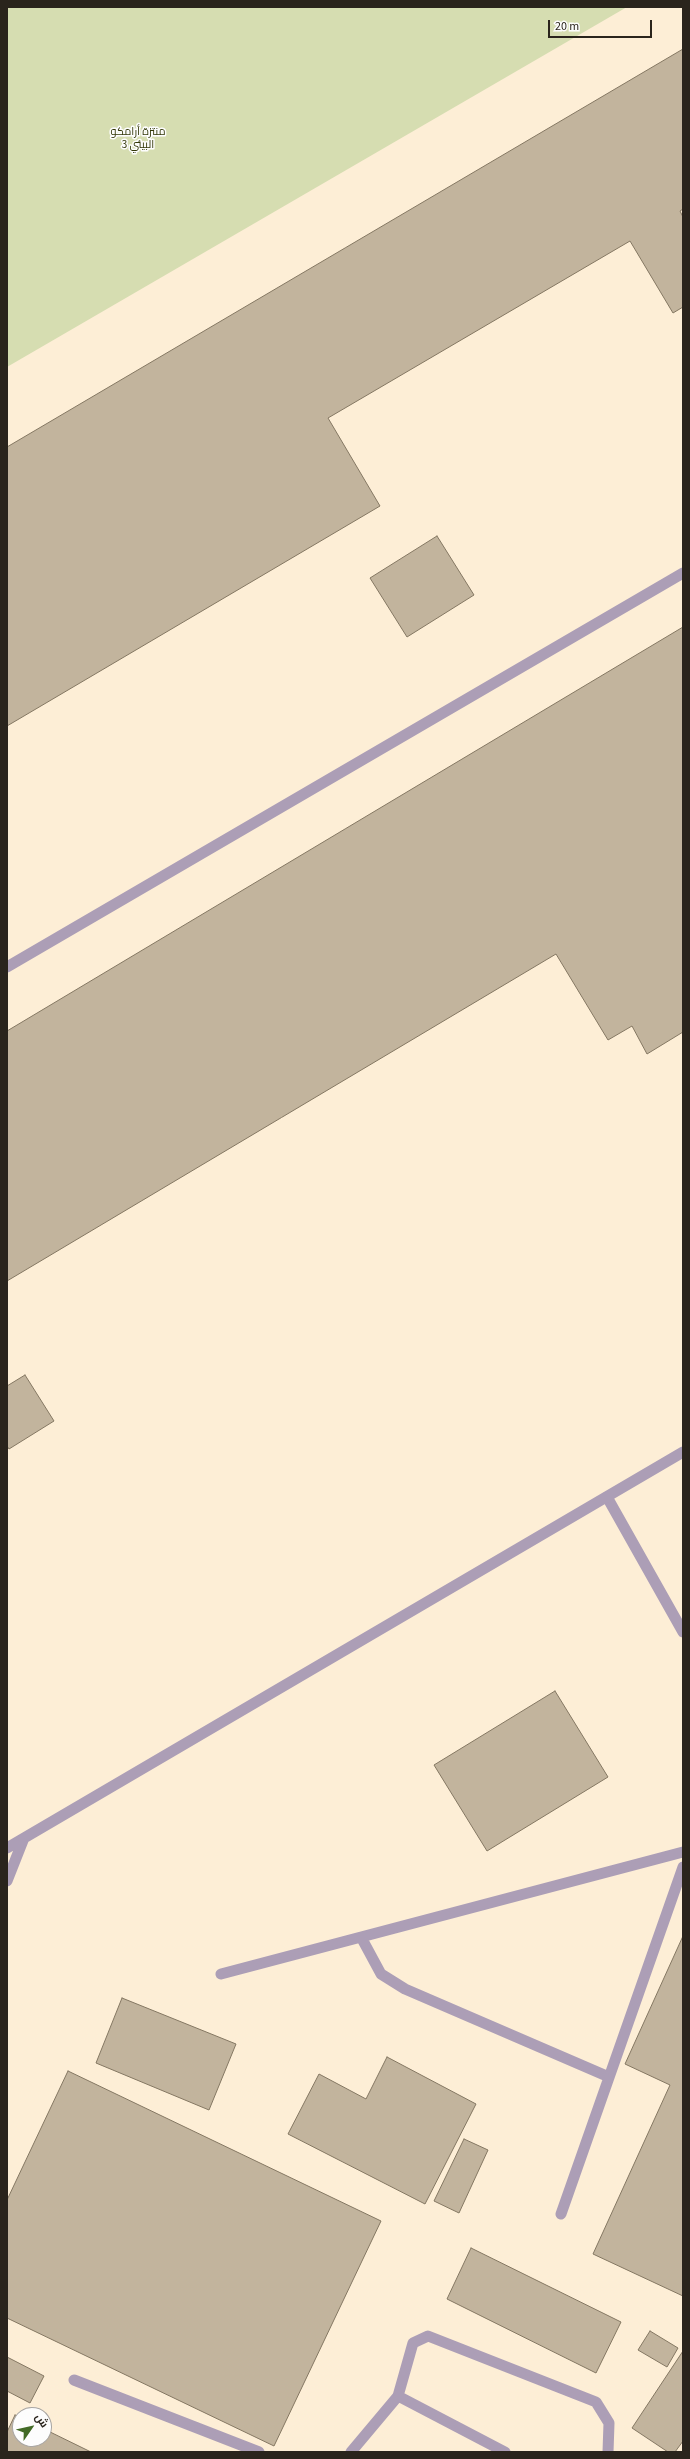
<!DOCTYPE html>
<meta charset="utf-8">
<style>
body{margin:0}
#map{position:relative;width:690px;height:2459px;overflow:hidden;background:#fdeed6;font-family:"Source Sans 3",Cairo,sans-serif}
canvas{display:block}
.frame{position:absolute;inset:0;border:8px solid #2a241c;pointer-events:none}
.north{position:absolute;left:12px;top:2407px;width:40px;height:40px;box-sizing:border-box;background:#fdfdfd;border:1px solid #a9a6a3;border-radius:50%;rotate:56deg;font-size:11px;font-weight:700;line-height:16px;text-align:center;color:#2a241c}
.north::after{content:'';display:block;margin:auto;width:14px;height:18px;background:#436b27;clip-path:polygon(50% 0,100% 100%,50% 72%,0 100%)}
.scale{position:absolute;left:548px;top:20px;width:104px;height:18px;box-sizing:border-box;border:2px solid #2a241c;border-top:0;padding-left:5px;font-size:12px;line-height:14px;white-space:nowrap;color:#2a241c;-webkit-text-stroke:3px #fdfdfd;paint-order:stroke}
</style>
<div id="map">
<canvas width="690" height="2459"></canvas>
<div class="frame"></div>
<div class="north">ش</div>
<div class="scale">20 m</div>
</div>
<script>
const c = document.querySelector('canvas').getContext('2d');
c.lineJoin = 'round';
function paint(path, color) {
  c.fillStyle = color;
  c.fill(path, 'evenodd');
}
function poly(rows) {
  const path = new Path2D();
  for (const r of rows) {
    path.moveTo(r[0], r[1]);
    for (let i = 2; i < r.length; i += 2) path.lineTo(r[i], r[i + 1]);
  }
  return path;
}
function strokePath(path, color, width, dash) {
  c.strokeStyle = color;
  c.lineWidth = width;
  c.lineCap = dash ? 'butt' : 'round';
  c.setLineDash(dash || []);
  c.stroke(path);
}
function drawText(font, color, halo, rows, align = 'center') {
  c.font = font + ' "Source Sans 3",Cairo,sans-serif';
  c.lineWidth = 3;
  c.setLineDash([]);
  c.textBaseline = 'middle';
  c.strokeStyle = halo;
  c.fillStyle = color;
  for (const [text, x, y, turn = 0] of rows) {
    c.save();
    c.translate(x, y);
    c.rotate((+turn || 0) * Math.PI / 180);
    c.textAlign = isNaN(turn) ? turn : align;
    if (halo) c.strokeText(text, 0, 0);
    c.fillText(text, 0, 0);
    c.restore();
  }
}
paint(poly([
 [7,7,627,7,7,367]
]), '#d6ddb1');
const building = poly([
 [683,49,683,209,680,211,683,217,683,307,673,313,630,241,328,418,380,506,7,726,7,447,683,49],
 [437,536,474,595,407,637,370,578,437,536],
 [683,627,683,1032,647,1054,632,1026,608,1040,556,954,7,1281,7,1031,683,627],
 [25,1375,54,1421,9,1449,7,1446,7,1386,25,1375],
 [555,1691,608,1777,487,1851,434,1765,555,1691],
 [683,1936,683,2296,593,2254,670,2085,625,2064,683,1936],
 [122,1998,236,2044,209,2110,96,2063,122,1998],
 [387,2057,476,2104,425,2204,288,2134,319,2074,366,2099,387,2057],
 [68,2071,381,2221,274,2446,7,2318,7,2200,68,2071],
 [464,2139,488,2150,459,2213,434,2201,464,2139],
 [471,2248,621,2322,596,2373,447,2299,471,2248],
 [650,2331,678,2348,667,2367,638,2350,650,2331],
 [683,2351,683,2441,675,2452,668,2452,632,2428,683,2351],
 [7,2357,44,2376,30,2403,7,2391,7,2357],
 [15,2415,20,2417,20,2439,44,2439,44,2429,91,2452,7,2452,7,2432,15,2415]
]);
paint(building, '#c2b49d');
strokePath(building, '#847762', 1);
strokePath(poly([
 [607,1497,683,1632],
 [361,1937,381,1974,405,1989,609,2077],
 [221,1974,683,1852],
 [561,2214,683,1867],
 [74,2380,259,2452],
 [398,2396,413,2343,428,2336,596,2402,609,2423,608,2452],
 [351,2452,398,2396,505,2452]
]), '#ac9eb6', 11);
strokePath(poly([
 [7,967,683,573],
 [7,1848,683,1452],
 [7,1881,24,1838]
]), '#ac9eb6', 11);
drawText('11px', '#323707', '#fdfdfd', [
 ["منتزة أرامكو",138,133],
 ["البيئي 3",138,146]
]);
</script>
